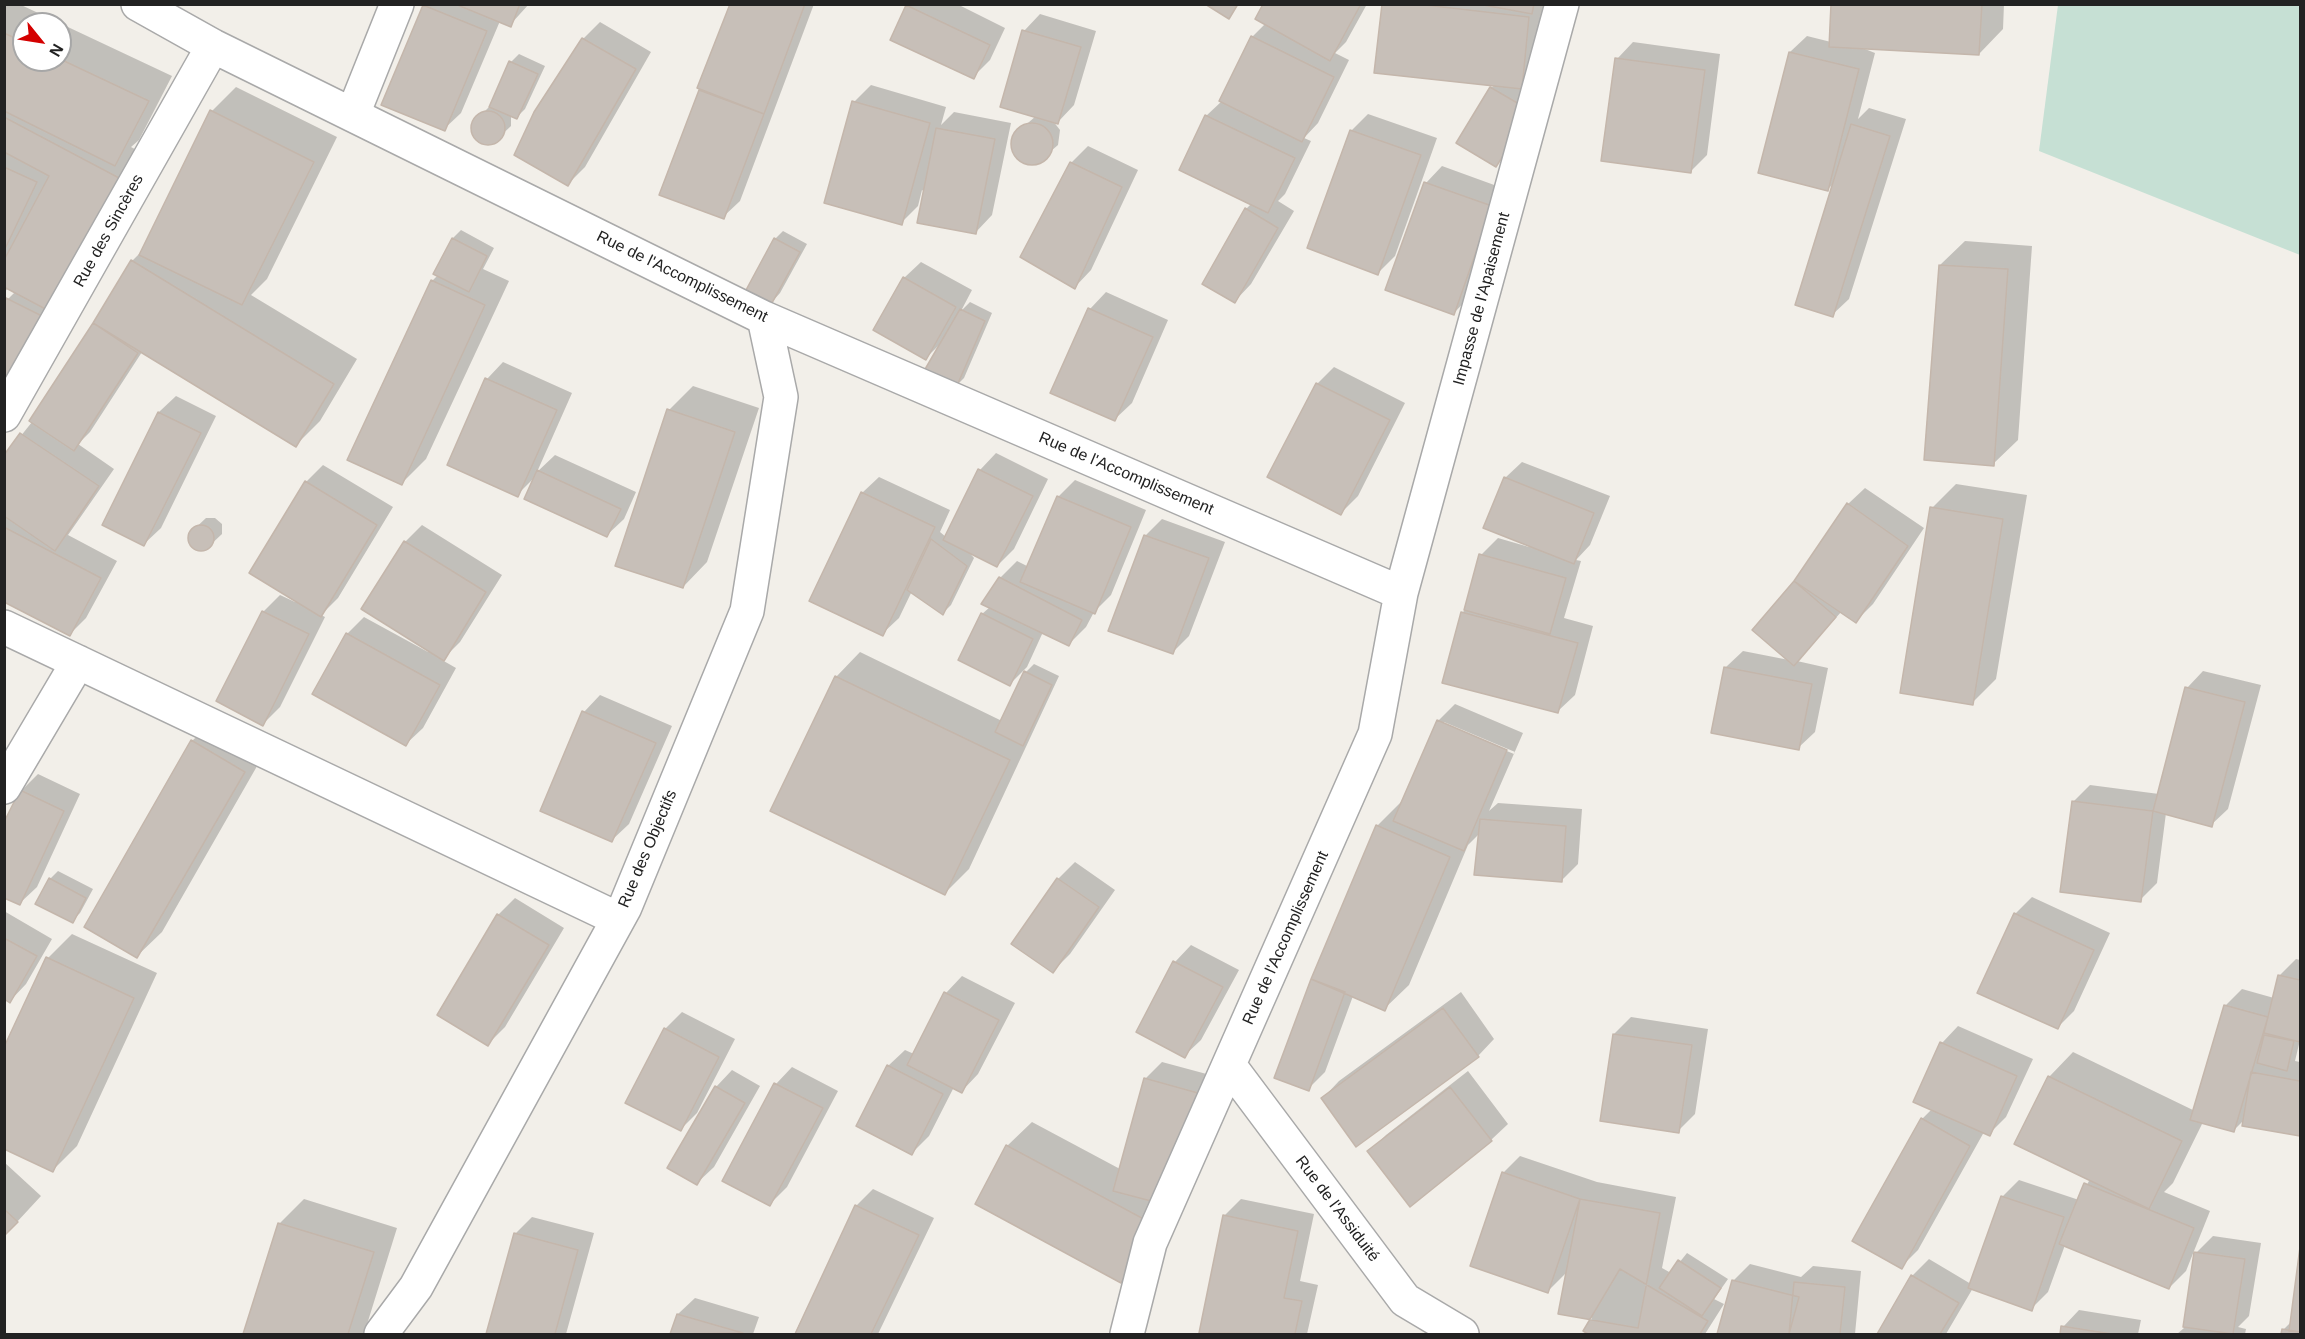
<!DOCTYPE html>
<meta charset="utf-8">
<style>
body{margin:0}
#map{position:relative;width:2305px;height:1339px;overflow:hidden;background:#f2efe9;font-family:Helvetica,sans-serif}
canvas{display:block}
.frame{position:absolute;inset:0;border:6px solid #222;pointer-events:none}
.north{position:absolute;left:12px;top:12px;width:60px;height:60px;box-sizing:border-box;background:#fff;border:2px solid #a7a7a7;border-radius:50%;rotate:120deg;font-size:16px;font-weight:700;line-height:24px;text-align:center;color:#222}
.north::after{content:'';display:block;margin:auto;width:21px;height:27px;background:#d40000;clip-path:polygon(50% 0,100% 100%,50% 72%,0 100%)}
</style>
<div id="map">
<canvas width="2305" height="1339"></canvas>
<div class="frame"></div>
<div class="north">N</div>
</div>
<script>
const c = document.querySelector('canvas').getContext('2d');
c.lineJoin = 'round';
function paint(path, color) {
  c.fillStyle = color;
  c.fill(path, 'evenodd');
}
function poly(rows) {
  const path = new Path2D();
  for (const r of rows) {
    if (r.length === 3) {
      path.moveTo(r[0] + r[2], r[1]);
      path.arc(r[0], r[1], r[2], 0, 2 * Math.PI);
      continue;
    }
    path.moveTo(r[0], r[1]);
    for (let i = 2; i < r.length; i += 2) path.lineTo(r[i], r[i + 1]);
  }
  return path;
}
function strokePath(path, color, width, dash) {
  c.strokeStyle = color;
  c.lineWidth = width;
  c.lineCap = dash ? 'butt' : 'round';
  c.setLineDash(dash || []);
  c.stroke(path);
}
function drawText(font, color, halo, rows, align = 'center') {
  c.font = font + ' Helvetica,sans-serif';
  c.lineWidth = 4.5;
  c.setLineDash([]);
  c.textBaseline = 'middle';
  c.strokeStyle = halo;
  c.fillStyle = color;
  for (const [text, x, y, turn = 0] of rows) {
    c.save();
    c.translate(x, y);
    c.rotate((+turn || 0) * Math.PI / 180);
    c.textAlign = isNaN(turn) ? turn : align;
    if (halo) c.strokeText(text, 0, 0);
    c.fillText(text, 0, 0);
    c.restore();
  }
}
paint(poly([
 [2058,5,2300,5,2300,255,2039,151]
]), '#c6e0d4');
paint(poly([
 [4,4,19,4,172,76,139,140,131,147,144,154,4,396,8,299,15,292,8,288,4,293,4,113,7,111,4,109],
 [24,24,60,24,60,60,24,60],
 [529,4,510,25,500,21,461,113,444,129,424,5],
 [732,4,814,4,740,201,723,217,661,194],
 [909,4,957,4,1005,28,990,60,973,77,892,39],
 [1265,4,1367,4,1346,42,1335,53,1349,60,1318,123,1304,138,1311,141,1285,194,1278,201,1294,211,1251,284,1235,301,1246,209,1252,203,1206,116,1222,101,1252,37,1265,24],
 [1383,4,1551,4,1513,149,1496,165,1491,88,1495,85],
 [1833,4,2004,4,2003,29,1979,54,1860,47,1875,53,1858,119,1869,108,1906,119,1849,299,1832,315,1835,182,1828,189,1790,52,1807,36,1831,42],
 [1040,14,1096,31,1074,105,1058,122,1053,121,1060,130,1058,145,1037,163,1022,161,1013,149,1014,135,1036,116,1024,31],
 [600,22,651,52,585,167,568,184,583,39],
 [1633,42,1720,54,1707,155,1690,172,1617,59],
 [519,54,545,66,525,109,517,117,511,115,511,126,494,142,482,142,474,134,474,122,491,105,511,62],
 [871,85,946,107,941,125,954,112,1011,123,992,215,976,232,922,190,918,206,901,223,854,102],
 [236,87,337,137,267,279,251,295,357,359,320,421,296,445,142,352,90,432,78,444,114,469,68,535,117,561,86,618,70,634,4,600,4,457,32,422,132,261,142,251,212,111],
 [1368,114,1437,138,1395,256,1378,273,1351,131],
 [1088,146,1138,170,1091,270,1075,287,1071,163],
 [1442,166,1508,190,1470,296,1454,313,1426,183],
 [461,230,494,248,483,269,509,281,426,459,402,483,432,281,438,275,453,238],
 [783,231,807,244,780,293,772,302,775,239],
 [1965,241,2032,246,2018,440,1993,464,1940,265],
 [921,262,972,290,961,311,970,302,992,313,964,378,956,386,940,344,926,358,904,278],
 [1106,292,1168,320,1132,403,1115,419,1052,392,1090,309],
 [503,362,572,393,537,472,555,455,636,492,624,519,607,535,535,477,517,495,487,379],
 [1334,367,1405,403,1358,496,1341,513,1317,384],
 [693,386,759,408,707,562,683,587,669,410],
 [176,396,216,416,161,528,144,544,104,524,159,412],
 [996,453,1048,479,1014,549,997,566,968,551,974,558,951,605,943,613,912,591,899,618,882,634,862,493,879,477,950,510,940,532,946,537,980,470],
 [1522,462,1610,496,1590,545,1576,560,1581,561,1564,618,1593,626,1575,695,1558,711,1462,613,1465,610,1481,555,1498,538,1529,547,1505,478],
 [323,465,393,507,338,598,321,615,325,617,280,707,263,724,218,701,264,611,280,595,295,602,296,600,306,482],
 [1075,480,1146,510,1111,595,1094,612,1086,627,1069,644,1043,632,1027,667,1010,684,982,614,990,607,1000,578,1017,561,1029,567,1058,497],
 [1956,484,2027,495,1996,679,1972,703,1932,508],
 [1865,488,1924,528,1873,604,1856,621,1842,611,1797,661,1828,668,1815,732,1798,748,1726,667,1743,651,1789,660,1754,630,1796,582,1848,504],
 [206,518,215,518,222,524,222,534,206,549,197,549,190,542,190,533],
 [1162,519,1225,542,1189,636,1173,652,1145,536],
 [422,525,502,575,460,642,442,660,456,668,423,728,406,744,347,634,364,617,428,652,405,542],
 [860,652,1002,721,1026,672,1034,664,1059,676,969,869,945,893,836,677],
 [2203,671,2261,685,2228,809,2211,825,2166,813,2157,883,2140,900,2073,802,2090,785,2159,794,2187,688],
 [600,695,672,726,629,824,612,840,584,712],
 [1455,704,1523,733,1489,811,1498,803,1582,809,1578,864,1561,881,1480,833,1468,845,1409,985,1384,1009,1353,996,1325,1072,1308,1089,1377,826,1402,801,1438,721],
 [1444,722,1515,752,1514,754,1444,725],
 [217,717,268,747,162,932,137,956,192,741],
 [38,774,80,794,37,887,20,903,21,791],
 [1075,862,1115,890,1070,954,1053,971,1058,879],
 [58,871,93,889,80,913,72,921,50,879],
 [2032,897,2110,933,2074,1011,2058,1027,2015,914],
 [515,898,564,928,505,1027,488,1044,439,1015,499,914],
 [4,911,52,939,26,984,10,1001,4,998],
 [72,934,157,973,77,1146,53,1170,48,958],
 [1191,945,1239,970,1201,1040,1184,1056,1175,962],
 [2296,959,2300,960,2300,1040,2295,1061,2300,1062,2300,1135,2244,1125,2245,1119,2233,1131,2203,1122,2173,1183,2164,1192,2210,1211,2186,1271,2169,1288,2065,1245,2048,1292,2031,1309,1973,1288,1946,1334,1879,1334,1912,1276,1929,1259,1971,1284,2002,1197,2019,1180,2079,1200,2090,1179,2049,1077,2073,1052,2195,1111,2225,1006,2242,989,2274,998,2279,976],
 [962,976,1015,1003,978,1074,962,1091,954,1087,929,1136,912,1153,888,1066,905,1050,914,1054,946,993],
 [1461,992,1494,1039,1478,1056,1323,1098,1339,1081],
 [682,1012,735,1039,697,1113,681,1129,665,1029],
 [1631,1017,1708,1029,1695,1114,1678,1131,1614,1034],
 [1958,1026,2033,1059,2006,1117,1989,1134,1984,1132,1918,1250,1901,1267,1922,1119,1932,1109,1915,1101,1942,1043],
 [1162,1062,1214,1076,1145,1257,1121,1281,1007,1146,1032,1122,1120,1169,1145,1079],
 [792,1067,838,1091,787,1187,770,1204,724,1180,776,1084],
 [732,1070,760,1086,714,1167,697,1183,716,1087],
 [1468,1071,1508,1124,1491,1140,1369,1152,1386,1135],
 [1520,1156,1597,1182,1676,1197,1662,1268,1671,1273,1687,1253,1728,1279,1714,1299,1724,1304,1705,1334,1591,1334,1585,1331,1592,1318,1568,1271,1548,1291,1503,1173],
 [4,1162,41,1196,4,1236],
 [873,1189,934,1218,878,1334,795,1333,856,1206],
 [304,1199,397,1228,364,1334,245,1334,279,1224],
 [1241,1199,1314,1214,1300,1281,1318,1285,1307,1334,1199,1334,1224,1216],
 [532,1217,594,1233,566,1334,488,1334,515,1234],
 [2213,1236,2261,1243,2249,1316,2238,1327,2246,1329,2245,1334,2177,1334,2184,1328,2196,1253],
 [2300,1261,2300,1334,2282,1334,2283,1330,2292,1321],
 [1750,1264,1801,1277,1813,1266,1861,1271,1855,1334,1718,1334,1733,1281],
 [695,1298,759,1317,753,1334,672,1334,678,1314],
 [2079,1310,2141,1320,2138,1334,2061,1334,2063,1327]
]), '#0003');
const building = poly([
 [455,4,520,4,511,27,455,4],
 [730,4,805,4,764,114,697,88,730,4],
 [1205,4,1238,4,1229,19,1205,4],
 [1263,4,1361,4,1330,61,1255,19,1263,4],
 [1382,4,1417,4,1529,17,1522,89,1374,73,1382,4],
 [1478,4,1534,4,1532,14,1478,4],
 [1831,4,1982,4,1979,55,1829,47,1831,4],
 [423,5,487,31,445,131,381,105,423,5],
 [906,5,990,45,974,79,890,40,906,5],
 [1022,30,1081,47,1058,124,1000,107,1022,30],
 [4,33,24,42,24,60,60,59,149,101,115,166,4,111,4,33],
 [1251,36,1334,77,1302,142,1219,101,1251,36],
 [582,38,636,69,568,186,514,155,534,112,582,38],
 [1789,52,1859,69,1828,191,1758,173,1789,52],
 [1615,58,1705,70,1691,173,1601,161,1615,58],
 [509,61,538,74,517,119,489,107,509,61],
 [1490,87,1531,111,1496,167,1456,143,1490,87],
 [699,90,764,114,724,219,659,195,699,90],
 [852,101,930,123,902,225,824,203,852,101],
 [210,110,314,162,242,305,139,255,210,110],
 [488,128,17],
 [1205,115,1295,158,1268,213,1179,170,1205,115],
 [4,117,121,179,51,312,4,287,4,260,49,176,4,152,4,117],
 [1032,144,21],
 [1851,124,1890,136,1833,317,1795,305,1851,124],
 [936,128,995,139,976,234,917,223,936,128],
 [1350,130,1421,155,1378,275,1307,248,1350,130],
 [1070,162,1122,187,1075,289,1020,257,1070,162],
 [4,167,37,182,4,251,4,167],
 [1424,182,1492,206,1454,315,1385,290,1424,182],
 [1245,208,1278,228,1235,303,1202,284,1245,208],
 [452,238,487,256,469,292,433,274,452,238],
 [774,238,800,252,772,303,746,290,774,238],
 [131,260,334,384,296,447,93,323,131,260],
 [1939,265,2008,269,1994,466,1924,460,1939,265],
 [903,277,956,307,926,360,873,330,903,277],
 [431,280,485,305,402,485,347,460,431,280],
 [6,298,42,316,4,390,4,302,6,298],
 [1088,308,1153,337,1115,421,1050,393,1088,308],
 [960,309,985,321,956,388,924,371,960,309],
 [93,323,138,353,74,451,29,421,93,323],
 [485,378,557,410,518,497,447,465,485,378],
 [1316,383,1390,420,1341,515,1267,477,1316,383],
 [667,409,735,432,683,588,615,566,667,409],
 [158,412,201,433,144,546,102,525,158,412],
 [20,433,99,486,55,551,4,516,4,455,20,433],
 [978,469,1033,496,997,567,943,540,978,469],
 [537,470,621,509,607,537,524,499,537,470],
 [1504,477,1594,513,1574,564,1483,528,1504,477],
 [305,481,377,525,321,617,249,573,305,481],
 [861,492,935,527,883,636,809,601,861,492],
 [1057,496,1131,527,1095,614,1020,582,1057,496],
 [1847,503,1908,546,1856,623,1794,581,1847,503],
 [1930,507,2003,519,1973,705,1900,693,1930,507],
 [201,538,13],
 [4,527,101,578,70,636,4,602,4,527],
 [1144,535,1209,558,1173,654,1108,631,1144,535],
 [931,539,967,566,943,615,907,590,931,539],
 [404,541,486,592,444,661,361,609,404,541],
 [1479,554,1566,578,1550,634,1464,610,1479,554],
 [999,577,1082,620,1069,646,981,604,999,577],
 [1794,581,1836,617,1794,666,1752,630,1794,581],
 [262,611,309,634,263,726,216,701,262,611],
 [1461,612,1578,643,1558,713,1442,683,1461,612],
 [981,613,1033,639,1010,686,958,660,981,613],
 [346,633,440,685,406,746,312,694,346,633],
 [1724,667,1812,684,1799,750,1711,733,1724,667],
 [1024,671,1052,685,1023,746,995,732,1024,671],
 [835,676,1010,760,945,895,770,811,835,676],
 [2185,687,2245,702,2212,827,2153,811,2185,687],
 [582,711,656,743,612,842,540,811,582,711],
 [1437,720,1507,750,1464,851,1393,821,1437,720],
 [191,740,245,772,137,958,84,927,191,740],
 [20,790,64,811,20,905,4,898,4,822,20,790],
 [2072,801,2153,811,2141,902,2060,892,2072,801],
 [1480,819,1566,826,1562,882,1474,875,1480,819],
 [1376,825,1450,857,1385,1011,1311,979,1376,825],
 [49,878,86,898,73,923,35,904,49,878],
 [1057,878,1099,907,1053,973,1011,944,1057,878],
 [2014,913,2094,950,2058,1029,1977,993,2014,913],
 [497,914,549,945,488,1046,437,1015,497,914],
 [4,938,37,956,10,1003,4,999,4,938],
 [46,957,134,998,53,1172,4,1149,4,1047,46,957],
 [1173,961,1223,987,1185,1058,1136,1032,1173,961],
 [2278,975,2300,980,2300,1042,2264,1033,2278,975],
 [1311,979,1345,992,1309,1091,1274,1078,1311,979],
 [944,992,999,1020,962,1093,907,1065,944,992],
 [2224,1005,2268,1017,2234,1132,2190,1120,2224,1005],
 [1443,1008,1479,1057,1356,1147,1321,1098,1443,1008],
 [664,1028,719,1057,681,1131,625,1103,664,1028],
 [1613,1034,1692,1045,1679,1133,1600,1121,1613,1034],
 [2264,1035,2294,1041,2287,1071,2257,1063,2264,1035],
 [1940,1042,2017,1076,1990,1136,1913,1102,1940,1042],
 [887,1065,943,1094,912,1155,856,1126,887,1065],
 [2251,1072,2300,1081,2300,1136,2242,1126,2251,1072],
 [2048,1076,2182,1141,2149,1209,2014,1144,2048,1076],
 [1144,1078,1198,1093,1166,1205,1113,1191,1144,1078],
 [774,1083,823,1108,770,1206,722,1181,774,1083],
 [715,1086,745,1103,697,1185,667,1168,715,1086],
 [1450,1087,1492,1141,1410,1207,1367,1151,1450,1087],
 [1921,1118,1970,1146,1902,1269,1852,1241,1921,1118],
 [1006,1145,1153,1224,1121,1283,975,1204,1006,1145],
 [1502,1172,1580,1199,1548,1293,1470,1266,1502,1172],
 [2084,1183,2194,1228,2169,1289,2059,1244,2084,1183],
 [2001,1196,2064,1217,2032,1311,1968,1288,2001,1196],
 [1580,1199,1660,1213,1638,1328,1558,1314,1580,1199],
 [855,1205,919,1235,871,1334,795,1334,855,1205],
 [4,1209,18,1222,4,1236,4,1209],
 [1223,1215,1298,1231,1284,1298,1302,1301,1295,1334,1199,1333,1223,1215],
 [278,1223,374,1252,348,1334,243,1334,278,1223],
 [514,1233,578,1250,555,1334,486,1334,514,1233],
 [2300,1247,2300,1332,2289,1331,2300,1247],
 [2194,1252,2245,1259,2233,1334,2183,1327,2194,1252],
 [1678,1260,1721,1288,1702,1316,1659,1288,1678,1260],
 [1620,1269,1708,1321,1700,1334,1588,1334,1583,1331,1620,1269],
 [1911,1275,1959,1303,1940,1334,1877,1334,1911,1275],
 [1732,1280,1799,1297,1789,1334,1717,1334,1732,1280],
 [1794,1282,1845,1287,1840,1334,1789,1334,1794,1282],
 [677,1314,743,1333,670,1334,677,1314],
 [2061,1326,2112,1334,2060,1334,2061,1326],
 [2282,1329,2300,1332,2300,1334,2281,1334,2282,1329]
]);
paint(building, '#c7bfb8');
strokePath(building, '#c4b6ab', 1.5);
const street = poly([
 [138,4,213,46,764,318,1401,593],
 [353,114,397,4],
 [4,415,213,46],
 [4,627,618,919],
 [4,787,78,662],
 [1229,1065,1405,1300,1462,1334],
 [381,1334,416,1287,625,907,747,611,781,397,764,318],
 [1127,1334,1150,1243,1375,734,1401,593,1562,4]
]);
strokePath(street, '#a9a9a9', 36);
strokePath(street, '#fff', 33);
drawText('16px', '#222', '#fff', [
 ["Rue des Sincères",109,231,-61],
 ["Rue de l'Accomplissement",682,277,26],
 ["Impasse de l'Apaisement",1482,299,-75],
 ["Rue de l'Accomplissement",1126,474,23],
 ["Rue des Objectifs",648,849,-67],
 ["Rue de l'Accomplissement",1286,938,-66],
 ["Rue de l'Assiduité",1337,1209,53]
]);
</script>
